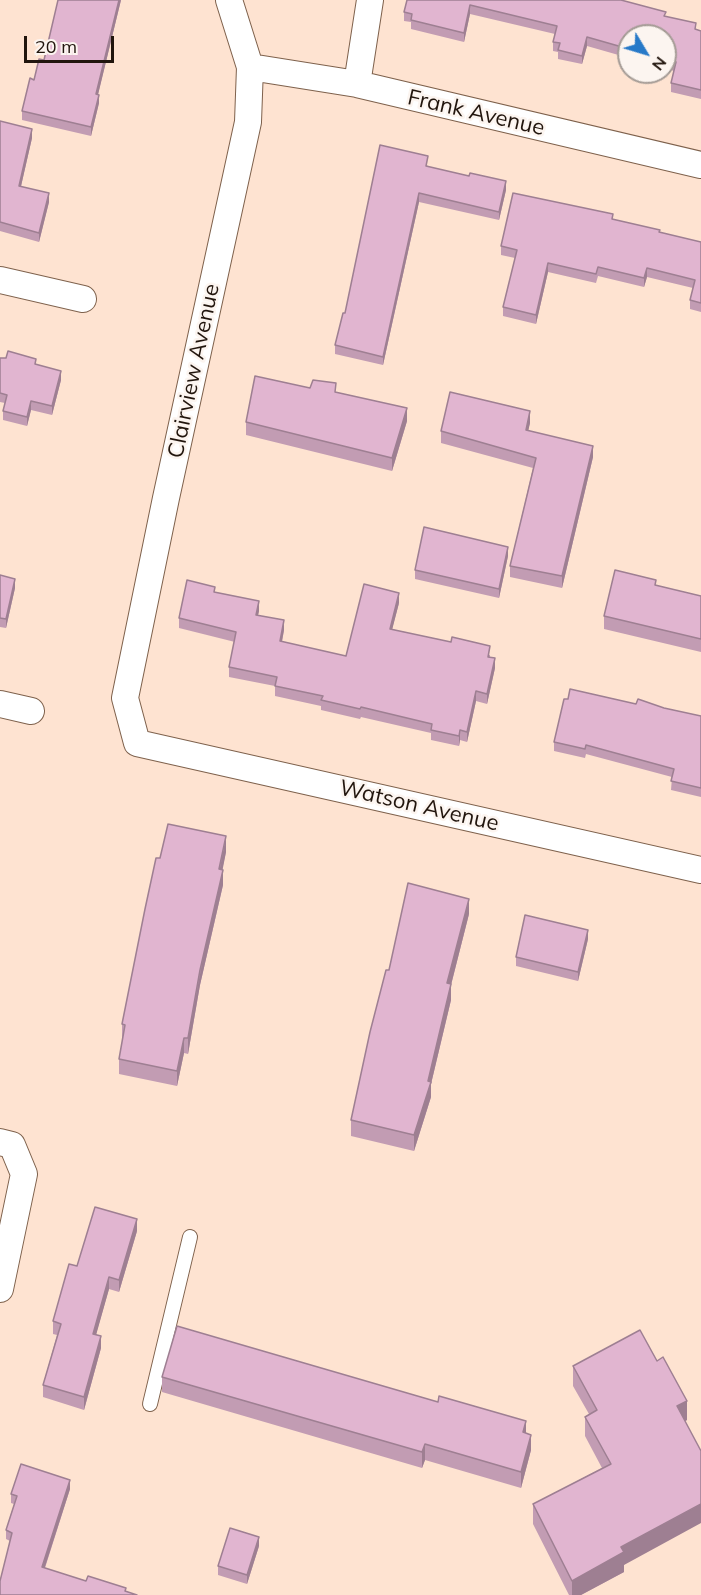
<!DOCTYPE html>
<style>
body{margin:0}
#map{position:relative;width:701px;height:1595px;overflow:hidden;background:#fee3d1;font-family:Mulish,sans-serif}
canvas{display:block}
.north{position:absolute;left:617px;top:24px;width:60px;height:60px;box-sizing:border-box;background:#fcf5f0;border:2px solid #a49b95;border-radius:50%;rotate:128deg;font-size:16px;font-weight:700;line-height:24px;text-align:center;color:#21150d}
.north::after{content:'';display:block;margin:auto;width:21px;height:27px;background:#2779c8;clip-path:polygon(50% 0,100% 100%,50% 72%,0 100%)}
.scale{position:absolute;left:24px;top:36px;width:90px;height:27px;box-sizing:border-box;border:3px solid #21150d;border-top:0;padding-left:8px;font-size:18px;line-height:21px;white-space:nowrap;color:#21150d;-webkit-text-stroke:4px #fcf5f0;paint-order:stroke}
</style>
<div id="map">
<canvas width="701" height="1595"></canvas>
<div class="north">N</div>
<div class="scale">20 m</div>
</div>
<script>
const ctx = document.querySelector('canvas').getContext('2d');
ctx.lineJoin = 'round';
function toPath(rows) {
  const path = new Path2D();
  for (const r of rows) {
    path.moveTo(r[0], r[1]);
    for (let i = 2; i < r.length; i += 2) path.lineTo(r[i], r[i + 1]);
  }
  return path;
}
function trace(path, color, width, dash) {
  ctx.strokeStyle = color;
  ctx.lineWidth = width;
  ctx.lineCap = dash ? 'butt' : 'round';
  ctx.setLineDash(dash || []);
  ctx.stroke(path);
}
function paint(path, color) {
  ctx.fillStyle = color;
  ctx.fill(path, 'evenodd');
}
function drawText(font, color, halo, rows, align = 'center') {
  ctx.font = font + ' Mulish,sans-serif';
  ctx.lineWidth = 5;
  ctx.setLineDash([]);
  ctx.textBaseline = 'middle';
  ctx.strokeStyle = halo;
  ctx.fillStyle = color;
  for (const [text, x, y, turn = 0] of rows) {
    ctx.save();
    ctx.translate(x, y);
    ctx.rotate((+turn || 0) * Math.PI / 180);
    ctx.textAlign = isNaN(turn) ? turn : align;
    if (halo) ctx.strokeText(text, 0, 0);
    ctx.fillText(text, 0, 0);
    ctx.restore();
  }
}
const lane = toPath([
 [150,1404,190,1237]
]);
const street = toPath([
 [229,0,250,67,248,122,166,498,125,698,137,743,701,870],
 [250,67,357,84,701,165],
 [357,84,370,0],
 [0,280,83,299],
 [0,704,31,711],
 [0,1142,12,1145,24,1174,0,1289]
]);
trace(lane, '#7e614c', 16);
trace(street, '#7e614c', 28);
trace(lane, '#fff', 14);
trace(street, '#fff', 26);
paint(toPath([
 [121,0,98,94,99,103,91,136,22,120,22,111,34,80,44,60],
 [407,0,666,17,701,31,701,99,671,92,671,83,674,71,665,68,665,36,629,36,629,58,587,46,582,64,558,59,558,52,553,51,553,42,555,34,470,14,464,42,411,29,411,22,404,21,404,12],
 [0,121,32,138,21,186,49,202,39,242,0,231],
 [428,165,428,167,506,190,499,220,419,202,383,365,335,354,335,345,345,313],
 [613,219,660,233,701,242,701,312,690,309,690,300,693,288,647,277,644,287,598,276,596,283,548,272,536,324,503,316,503,307,515,258,501,255,501,246],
 [0,358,36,365,61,380,52,415,31,410,27,426,3,420,3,411,5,403,0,402],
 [310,388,336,392,407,421,392,471,246,435,246,422],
 [530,423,528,430,593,457,562,588,510,577,510,566,533,468,441,443,441,431],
 [508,556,499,598,415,579,415,570],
 [0,575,15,588,6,628,0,627],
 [656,586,701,596,701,652,604,629,604,616],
 [215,592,259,611,258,615,284,630,282,642,346,656,399,603,392,629,490,655,490,657,495,668,487,704,476,701,467,742,460,740,459,746,431,740,431,733,361,717,360,719,321,710,321,706,275,696,275,686,229,677,229,667,235,642,179,628,179,618],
 [568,699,664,708,701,716,701,797,671,790,672,777,586,754,585,758,554,751,554,742],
 [226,852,222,870,223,885,200,985,188,1054,184,1053,177,1086,119,1074,119,1059,123,1040,122,1040,122,1024,160,858],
 [469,914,451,985,451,1000,431,1084,431,1097,414,1151,351,1136,351,1120,389,970],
 [588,939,578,981,516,966,516,957],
 [137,1231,119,1292,109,1289,96,1334,101,1348,84,1410,43,1397,43,1385,57,1335,53,1334,53,1321,77,1266],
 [573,1366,687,1420,685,1421,624,1565,624,1572,581,1595,569,1595,533,1524,533,1504,602,1468,585,1436,585,1417,589,1414,573,1386],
 [162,1377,526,1433,531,1450,521,1488,425,1460,422,1468,162,1392],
 [70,1489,45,1568,86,1581,126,1588,0,1595,10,1541,6,1539,6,1530,14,1504,11,1503,11,1494],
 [259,1546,247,1584,218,1575,218,1566]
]), '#c29cb3');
paint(toPath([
 [119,0,121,0,96,103,96,94],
 [470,5,470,14,464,42,464,33],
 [587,37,587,46,582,64,582,56],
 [99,95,99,103,91,136,91,127],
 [32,129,32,138,19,195,19,186],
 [506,181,506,190,499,220,499,212],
 [49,193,49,202,39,242,39,233],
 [419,193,419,202,383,365,383,357],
 [548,263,548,272,536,324,536,315],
 [647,268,647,277,644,287,644,278],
 [61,371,61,380,52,415,52,406],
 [31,401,31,410,27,426,27,417],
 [407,408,407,421,392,471,392,458],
 [530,411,530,423,526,441,526,430],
 [593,446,593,457,562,588,562,576],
 [508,547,508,556,499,598,499,589],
 [15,579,15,588,6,628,6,619],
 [399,593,399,603,390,638,390,629],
 [259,601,259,611,256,624,256,615],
 [284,620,284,630,280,651,280,641],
 [495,658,495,668,487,704,487,694],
 [476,691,476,701,467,742,467,732],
 [460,730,460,740,459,746,459,736],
 [226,836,226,852,220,883,223,870,223,885,200,985,188,1054,188,1038],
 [469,899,469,914,451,985,451,1000,431,1084,431,1097,414,1151,414,1135,428,1081,447,983],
 [588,930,588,939,578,981,578,972],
 [184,1038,184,1053,177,1086,177,1071],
 [137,1219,137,1231,119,1292,119,1280],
 [109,1277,109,1289,93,1346,93,1334],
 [101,1336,101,1348,84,1410,84,1397],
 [687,1401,687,1420,677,1426,677,1406],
 [526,1421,526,1437,523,1432],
 [531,1435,531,1450,521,1488,521,1472],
 [425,1444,425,1460,422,1468,422,1452],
 [70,1480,70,1489,42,1576,42,1567],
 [701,1504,701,1523,624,1565,624,1572,581,1595,572,1595,572,1581,621,1547],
 [259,1537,259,1546,247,1584,247,1575]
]), '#9e7f92');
const building = toPath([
 [58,0,119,0,96,94,99,95,91,127,22,111,30,78,34,80,39,59,44,60,58,0],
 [407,0,621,0,666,12,664,16,696,23,695,29,701,31,701,90,671,83,676,62,665,59,665,36,629,36,629,49,587,37,582,56,558,50,560,43,553,42,557,26,470,5,464,33,411,20,412,14,404,12,407,0],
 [0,121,32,129,19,186,49,193,39,233,0,222,0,121],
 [380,145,428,156,426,166,469,176,470,173,506,181,499,212,419,193,383,357,335,345,343,313,345,313,380,145],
 [513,193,613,214,612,219,660,230,659,232,701,242,701,303,690,300,695,280,647,268,644,278,598,267,596,274,548,263,536,315,503,307,517,250,501,246,513,193],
 [8,351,36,359,35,364,61,371,52,406,31,401,27,417,3,411,7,395,0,393,0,358,6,358,8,351],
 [255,376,310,388,313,380,336,383,335,392,407,408,392,458,246,422,255,376],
 [450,392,530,411,526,430,593,446,562,576,510,566,536,458,441,431,450,392],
 [424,527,508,547,499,589,415,570,424,527],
 [615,570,656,580,655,585,701,596,701,639,604,616,615,570],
 [0,575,15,579,6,619,0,618,0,575],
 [187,580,215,587,214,592,259,601,256,615,284,620,280,641,346,656,364,584,399,593,390,629,451,642,452,637,490,646,488,657,495,658,487,694,476,691,467,732,460,730,459,736,431,730,432,724,361,707,360,709,321,700,323,696,275,686,277,677,229,667,236,632,179,618,187,580],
 [570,689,636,704,638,699,664,708,701,716,701,788,671,781,674,769,586,745,585,749,554,742,564,699,568,699,570,689],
 [168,824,226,836,219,869,223,870,200,970,188,1038,184,1038,177,1071,119,1059,125,1025,122,1024,145,909,156,858,160,858,168,824],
 [408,883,469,899,447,983,451,984,428,1081,431,1082,414,1135,351,1120,370,1032,386,970,389,970,408,883],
 [525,915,588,930,578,972,516,957,525,915],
 [95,1207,137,1219,119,1280,109,1277,93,1334,101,1336,84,1397,43,1385,61,1324,53,1321,69,1264,77,1266,95,1207],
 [177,1326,438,1402,439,1396,526,1421,523,1432,531,1435,521,1472,425,1444,422,1452,162,1377,177,1326],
 [640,1330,657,1361,663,1357,687,1401,677,1406,701,1451,701,1504,621,1547,624,1552,572,1581,533,1504,611,1464,585,1417,597,1410,573,1366,640,1330],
 [21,1464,70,1480,42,1567,86,1581,88,1576,126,1588,125,1591,137,1595,0,1595,0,1581,12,1533,6,1530,17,1496,11,1494,21,1464],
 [230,1528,259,1537,247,1575,218,1566,230,1528]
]);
paint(building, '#e1b5d0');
trace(building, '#9e7f92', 1.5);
drawText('22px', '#21150d', '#fcf5f0', [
 ["Frank Avenue",476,113,13],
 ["Clairview Avenue",194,371,-78],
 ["Watson Avenue",419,806,13]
]);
</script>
